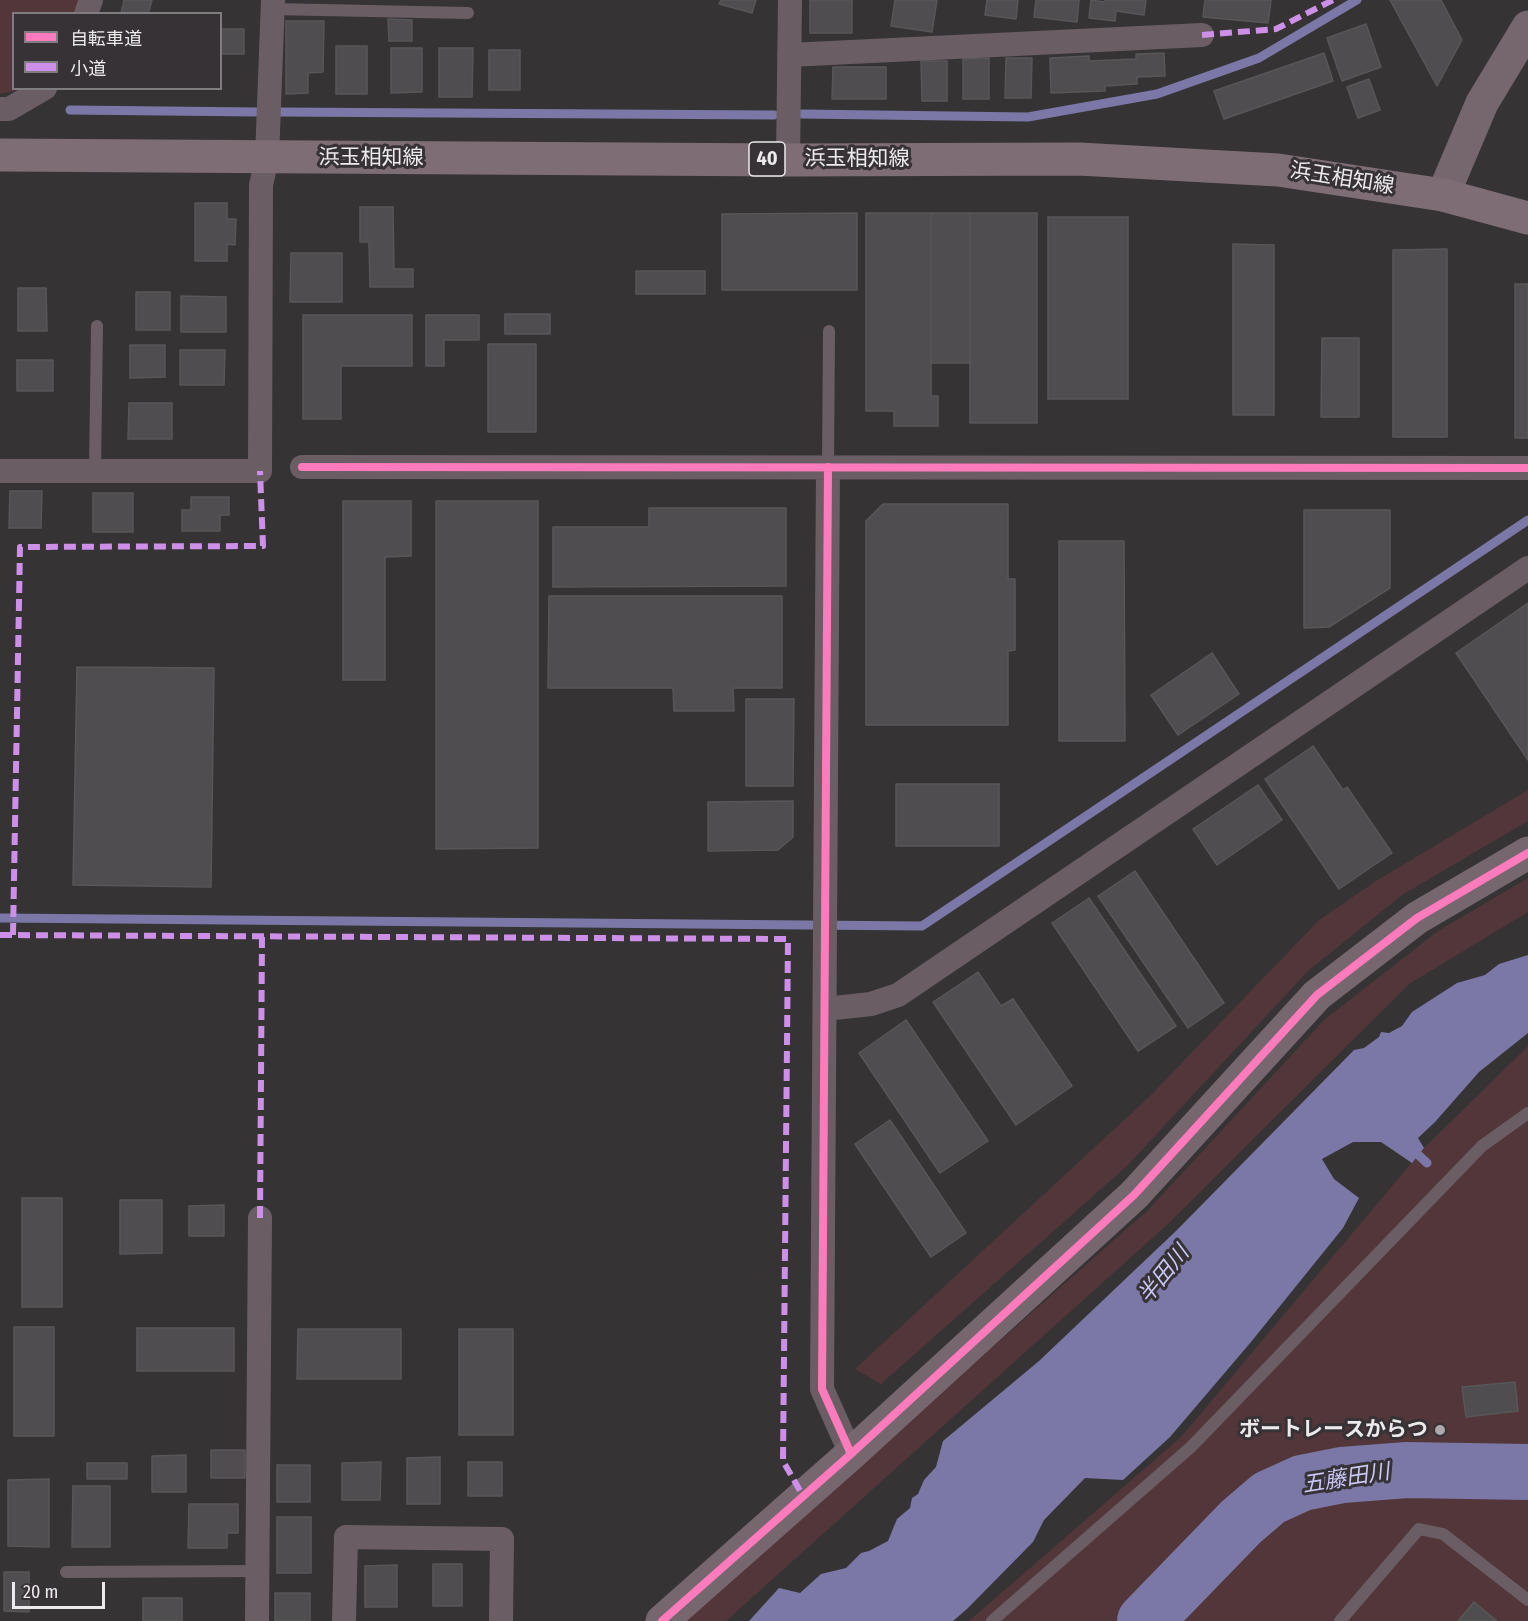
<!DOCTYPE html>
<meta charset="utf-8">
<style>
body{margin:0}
#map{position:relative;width:1528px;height:1621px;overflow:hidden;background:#363335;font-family:"Fira Sans Condensed","Noto Sans JP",sans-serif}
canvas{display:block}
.legend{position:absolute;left:12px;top:12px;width:210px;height:78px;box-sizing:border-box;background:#373236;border:2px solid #807c7f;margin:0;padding:8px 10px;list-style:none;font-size:18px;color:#edeaec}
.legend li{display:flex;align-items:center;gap:12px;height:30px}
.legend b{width:30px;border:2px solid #807c7f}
.scale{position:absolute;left:12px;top:1582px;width:93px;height:27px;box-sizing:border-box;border:3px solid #edeaec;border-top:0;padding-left:8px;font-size:18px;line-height:21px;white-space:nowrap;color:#edeaec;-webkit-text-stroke:4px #373236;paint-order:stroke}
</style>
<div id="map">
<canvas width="1528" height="1621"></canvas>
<ul class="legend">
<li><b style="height:8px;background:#fd7abc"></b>自転車道</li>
<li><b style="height:8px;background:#ce8fe9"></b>小道</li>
</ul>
<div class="scale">20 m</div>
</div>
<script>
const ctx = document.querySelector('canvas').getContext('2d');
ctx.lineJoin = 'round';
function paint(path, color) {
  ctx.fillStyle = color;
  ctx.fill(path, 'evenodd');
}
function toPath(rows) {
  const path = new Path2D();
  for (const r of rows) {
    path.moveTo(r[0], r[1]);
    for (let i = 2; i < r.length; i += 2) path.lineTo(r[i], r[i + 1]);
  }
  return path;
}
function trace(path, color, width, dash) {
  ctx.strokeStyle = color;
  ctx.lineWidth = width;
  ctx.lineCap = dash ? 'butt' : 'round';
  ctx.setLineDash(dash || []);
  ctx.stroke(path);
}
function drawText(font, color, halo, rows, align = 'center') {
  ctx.font = font + ' "Fira Sans Condensed","Noto Sans JP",sans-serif';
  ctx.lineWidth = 6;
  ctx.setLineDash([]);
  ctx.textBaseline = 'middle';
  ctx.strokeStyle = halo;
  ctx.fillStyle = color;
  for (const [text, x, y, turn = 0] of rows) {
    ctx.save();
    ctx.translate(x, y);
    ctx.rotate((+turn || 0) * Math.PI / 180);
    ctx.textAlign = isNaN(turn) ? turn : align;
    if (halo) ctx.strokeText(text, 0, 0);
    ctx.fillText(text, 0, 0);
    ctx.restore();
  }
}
paint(toPath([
 [0,0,81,0,76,13,14,14,14,88,22,89,0,94],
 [1528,790,1528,821,1402,895,1308,971,1127,1166,881,1384,855,1369,1149,1097,1319,920,1376,881],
 [1528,878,1528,912,1409,984,1169,1223,726,1621,682,1621,1147,1211,1324,1020,1438,931],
 [1528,1046,1528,1621,969,1621,1181,1437,1424,1148]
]), '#523639');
paint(toPath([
 [1528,955,1528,1033,1479,1072,1435,1122,1418,1138,1424,1148,1412,1163,1381,1142,1353,1142,1322,1159,1334,1179,1359,1198,1343,1228,1251,1342,1170,1437,1123,1480,1085,1478,1044,1520,1033,1542,967,1609,953,1621,749,1621,779,1588,800,1593,821,1574,846,1568,861,1553,869,1551,888,1541,897,1519,910,1508,912,1498,918,1494,924,1480,936,1467,943,1441,1039,1361,1177,1230,1354,1050,1364,1048,1379,1037,1381,1032,1389,1033,1402,1026,1412,1012,1457,983,1485,975,1499,964]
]), '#7b78a7');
trace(toPath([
 [70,110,257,112],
 [280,112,774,115],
 [802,114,1028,117,1157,94,1259,58,1357,0],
 [0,918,922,926,1528,520],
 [1411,1148,1427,1163]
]), '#7b78a7', 9);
trace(toPath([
 [1145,1621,1241,1522,1269,1498,1302,1483,1342,1475,1407,1470,1528,1472]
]), '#7b78a7', 56);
const building = toPath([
 [124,0,152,0,148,14,121,14,124,0],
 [721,0,756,0,752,13,719,4,721,0],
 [810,0,852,0,852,33,810,33,810,0],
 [895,0,937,0,932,32,891,26,895,0],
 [987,0,1018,0,1016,19,985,15,987,0],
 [1036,0,1079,0,1077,22,1034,17,1036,0],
 [1091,0,1104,2,1105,0,1146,0,1144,15,1116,11,1115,21,1089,18,1091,0],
 [1205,0,1271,0,1268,23,1203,17,1205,0],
 [1390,0,1441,0,1462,40,1437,86,1390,0],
 [388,19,412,20,412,41,389,41,388,19],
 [286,21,324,21,323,72,308,73,308,93,286,94,286,21],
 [1366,24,1381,67,1342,81,1327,38,1366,24],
 [220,29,244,29,244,54,220,54,220,29],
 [336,46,367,46,367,94,336,94,336,46],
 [391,48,422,48,422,92,391,93,391,48],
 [439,48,473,48,472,97,439,97,439,48],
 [489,50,520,50,520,90,489,90,489,50],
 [1164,53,1165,76,1137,77,1137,84,1105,86,1105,91,1051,93,1050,58,1089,56,1089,61,1136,59,1136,54,1164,53],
 [1324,53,1333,81,1224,119,1214,91,1324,53],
 [989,58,989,99,963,99,963,59,989,58],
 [1006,58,1032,58,1031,98,1005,98,1006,58],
 [921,61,947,61,947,101,922,101,921,61],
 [833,67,886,67,886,99,832,99,833,67],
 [1369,79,1380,110,1358,118,1347,87,1369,79],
 [195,203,227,203,227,219,236,219,235,245,227,244,227,261,195,261,195,203],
 [360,207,393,207,394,269,413,269,413,287,370,287,369,242,360,242,360,207],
 [857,213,857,290,722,290,722,214,857,213],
 [866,213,931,213,931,396,938,396,938,426,894,426,894,411,866,411,866,213],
 [931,213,970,213,970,363,931,363,931,213],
 [970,213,1037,213,1037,423,970,423,970,213],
 [1048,217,1128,217,1128,399,1048,399,1048,217],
 [1233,244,1274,245,1274,415,1233,415,1233,244],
 [1447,249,1447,437,1393,437,1393,250,1447,249],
 [291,253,342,253,342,302,290,302,291,253],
 [636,271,705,271,705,294,636,294,636,271],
 [1515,284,1528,284,1528,438,1515,438,1515,284],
 [18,288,46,288,47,331,18,331,18,288],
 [136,292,170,292,170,330,136,330,136,292],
 [181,296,226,297,226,332,181,332,181,296],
 [505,314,550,314,550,334,505,334,505,314],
 [303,315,412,315,412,366,341,366,341,419,303,419,303,315],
 [426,315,479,315,479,340,444,340,444,366,426,366,426,315],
 [1322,338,1359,338,1359,417,1321,417,1322,338],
 [488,344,536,344,536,432,488,432,488,344],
 [130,345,165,345,165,377,130,378,130,345],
 [180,350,225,350,224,385,180,385,180,350],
 [17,360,53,360,53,391,17,391,17,360],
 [129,403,172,403,172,439,128,439,129,403],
 [10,491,42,491,41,528,9,528,10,491],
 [93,493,133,493,133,532,93,532,93,493],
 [191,497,229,497,229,515,220,515,220,531,182,531,182,510,191,510,191,497],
 [343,501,411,501,411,556,385,557,385,680,343,680,343,501],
 [436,501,538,501,538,848,436,849,436,501],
 [883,504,1008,504,1008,579,1015,579,1015,650,1008,651,1008,725,866,725,866,521,883,504],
 [649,508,786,508,786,586,553,587,553,527,649,527,649,508],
 [1304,510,1390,510,1390,588,1329,627,1304,628,1304,510],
 [1059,541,1124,541,1125,741,1059,741,1059,541],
 [549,596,782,596,782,688,733,688,734,711,674,711,673,688,548,688,549,596],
 [1528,603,1528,760,1456,653,1528,603],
 [1212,653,1239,694,1178,735,1151,695,1212,653],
 [77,667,214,668,211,887,73,885,77,667],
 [746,699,794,699,793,786,746,786,746,699],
 [1313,746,1343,790,1347,787,1392,853,1339,889,1265,779,1313,746],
 [896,784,999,784,999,846,896,846,896,784],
 [1258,785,1282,820,1217,865,1193,829,1258,785],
 [793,801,793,837,778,850,708,851,708,802,793,801],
 [1135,871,1224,1003,1188,1028,1098,896,1135,871],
 [1089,898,1176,1026,1138,1051,1052,923,1089,898],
 [978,972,1001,1006,1013,999,1072,1086,1016,1125,933,1002,978,972],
 [906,1020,988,1141,940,1173,859,1053,906,1020],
 [890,1120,966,1233,931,1257,855,1144,890,1120],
 [22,1198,62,1198,62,1307,22,1307,22,1198],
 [120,1200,162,1200,162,1253,120,1254,120,1200],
 [224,1205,224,1236,189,1236,189,1206,224,1205],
 [14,1327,54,1327,54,1436,14,1436,14,1327],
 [137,1328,234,1328,234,1371,137,1371,137,1328],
 [298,1329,401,1329,401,1379,297,1379,298,1329],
 [459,1329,513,1329,513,1435,459,1435,459,1329],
 [1515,1382,1518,1411,1466,1417,1462,1387,1515,1382],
 [211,1450,245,1450,245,1478,211,1478,211,1450],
 [186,1455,186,1492,152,1492,152,1456,186,1455],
 [440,1457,440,1504,407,1504,407,1458,440,1457],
 [381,1462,380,1500,342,1500,342,1463,381,1462],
 [468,1462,502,1462,502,1496,468,1496,468,1462],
 [87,1463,127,1463,127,1479,87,1479,87,1463],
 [277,1465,310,1465,310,1502,277,1502,277,1465],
 [49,1479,49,1547,8,1546,8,1480,49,1479],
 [73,1486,110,1486,110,1547,72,1547,73,1486],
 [189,1504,238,1504,238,1533,227,1533,227,1548,188,1548,189,1504],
 [277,1517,311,1517,311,1573,277,1573,277,1517],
 [433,1564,462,1564,462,1606,433,1606,433,1564],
 [397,1565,397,1607,365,1607,365,1566,397,1565],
 [4,1572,29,1572,29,1612,4,1611,4,1572],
 [275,1593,310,1593,310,1621,275,1621,275,1593],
 [143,1598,182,1598,182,1621,143,1621,143,1598],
 [1474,1602,1497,1621,1458,1621,1474,1602]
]);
paint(building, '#4f4d4f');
trace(building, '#585758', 1.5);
trace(toPath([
 [272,9,468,13],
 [828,467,829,331],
 [95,471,97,326],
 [66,1572,258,1571],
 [992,1621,1191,1447,1482,1146,1528,1113],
 [1340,1621,1419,1529,1443,1534,1528,1600]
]), '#6a5e64', 12);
trace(toPath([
 [86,14,91,0],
 [789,55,1202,35],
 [0,109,9,109,45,88],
 [788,160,790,0],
 [302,467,1528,468],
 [828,467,822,1389,851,1454],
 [0,471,260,471,261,185,267,158,273,0],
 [825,1009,871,1004,898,995,1528,568],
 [257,1621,260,1218],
 [344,1621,346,1537,502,1539,501,1621]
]), '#6a5e64', 24);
trace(toPath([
 [1443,195,1482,103,1528,27],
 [662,1621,851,1454,1134,1195,1317,995,1417,918,1528,853]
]), '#76666e', 33);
trace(toPath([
 [0,155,788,160,1079,159,1278,170,1443,195,1528,218]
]), '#7f6d76', 33);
trace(toPath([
 [1202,35,1276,29,1333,0],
 [0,935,788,939,783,1461,803,1496],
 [13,935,20,547,263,546,260,471],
 [260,1218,262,937]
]), '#ce8fe9', 6, [12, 6]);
trace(toPath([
 [302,467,1528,468],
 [828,467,822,1389,851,1454],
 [662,1621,851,1454,1134,1195,1317,995,1417,918,1528,853]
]), '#fd7abc', 8);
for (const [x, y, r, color] of [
 [1440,1430,6,"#adaaac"]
]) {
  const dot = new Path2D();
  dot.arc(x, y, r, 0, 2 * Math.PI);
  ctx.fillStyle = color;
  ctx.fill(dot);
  trace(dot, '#373236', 2);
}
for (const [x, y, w] of [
 [767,159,36]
]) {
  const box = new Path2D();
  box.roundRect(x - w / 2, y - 17, w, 34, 4.5);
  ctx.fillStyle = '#373236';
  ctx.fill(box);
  trace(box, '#edeaec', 1.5);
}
drawText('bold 20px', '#edeaec', null, [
 ["40",767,159]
]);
drawText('21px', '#edeaec', '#373236', [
 ["浜玉相知線",371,158],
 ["浜玉相知線",857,159],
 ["浜玉相知線",1342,179,9]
]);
drawText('bold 21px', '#edeaec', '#373236', [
 ["ボートレースからつ",1428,1430]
], 'right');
drawText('italic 22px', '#c9c7f5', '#373236', [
 ["半田川",1164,1275,-51],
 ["五藤田川",1346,1479,-9]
]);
</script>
